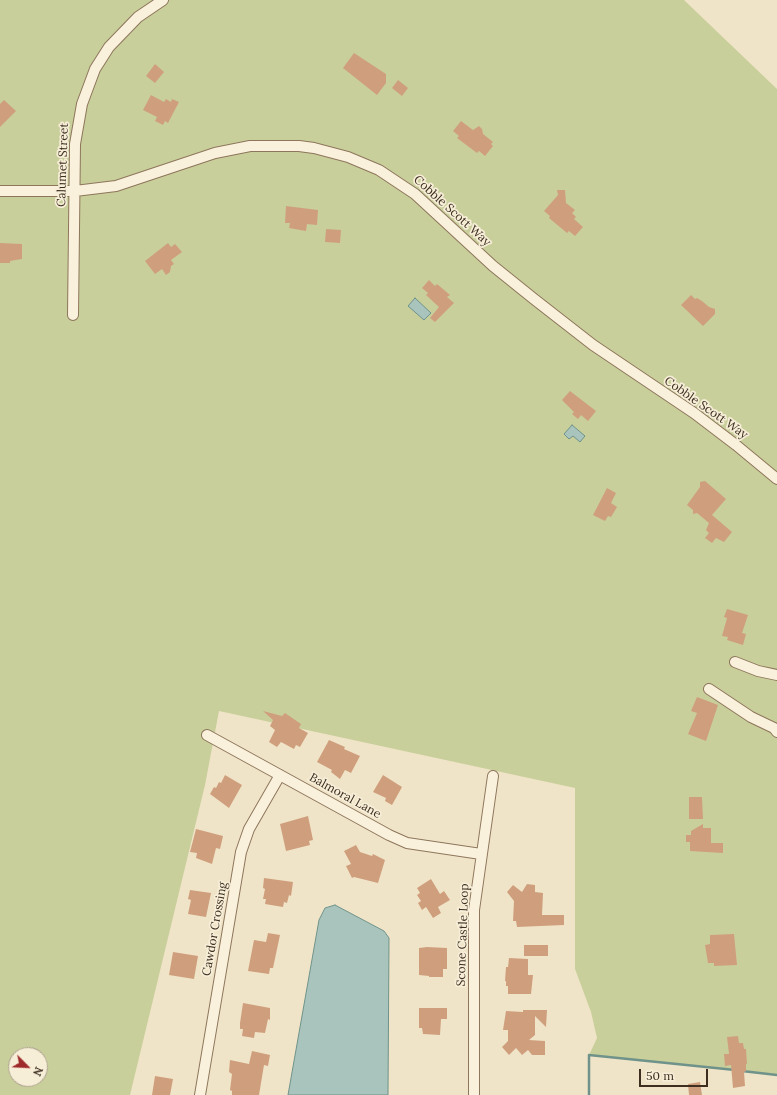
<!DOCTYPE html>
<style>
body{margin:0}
#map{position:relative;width:777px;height:1095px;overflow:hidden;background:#f0e4c8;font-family:Lora,serif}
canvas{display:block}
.north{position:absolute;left:8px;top:1047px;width:40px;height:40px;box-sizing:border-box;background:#f7eed8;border:1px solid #ada18e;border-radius:50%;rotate:114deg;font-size:11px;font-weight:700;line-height:16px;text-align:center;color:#3d2e20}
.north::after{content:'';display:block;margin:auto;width:14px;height:18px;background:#9e2a2b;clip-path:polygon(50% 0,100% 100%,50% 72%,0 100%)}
.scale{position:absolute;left:639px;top:1069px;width:69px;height:18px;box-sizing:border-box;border:2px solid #3d2e20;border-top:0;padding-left:5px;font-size:12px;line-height:14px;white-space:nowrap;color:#3d2e20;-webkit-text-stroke:3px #f7eed8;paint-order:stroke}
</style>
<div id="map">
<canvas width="777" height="1095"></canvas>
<div class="north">N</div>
<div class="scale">50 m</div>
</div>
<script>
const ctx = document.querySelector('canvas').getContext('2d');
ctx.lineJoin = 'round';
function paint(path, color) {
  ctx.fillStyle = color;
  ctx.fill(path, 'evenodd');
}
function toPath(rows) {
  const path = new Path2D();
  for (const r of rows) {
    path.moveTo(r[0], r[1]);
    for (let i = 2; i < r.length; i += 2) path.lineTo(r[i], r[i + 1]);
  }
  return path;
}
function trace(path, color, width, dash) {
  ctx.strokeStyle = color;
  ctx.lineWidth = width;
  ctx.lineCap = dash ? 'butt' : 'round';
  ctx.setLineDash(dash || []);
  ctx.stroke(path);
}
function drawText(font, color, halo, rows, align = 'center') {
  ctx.font = font + ' Lora,serif';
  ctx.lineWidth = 3.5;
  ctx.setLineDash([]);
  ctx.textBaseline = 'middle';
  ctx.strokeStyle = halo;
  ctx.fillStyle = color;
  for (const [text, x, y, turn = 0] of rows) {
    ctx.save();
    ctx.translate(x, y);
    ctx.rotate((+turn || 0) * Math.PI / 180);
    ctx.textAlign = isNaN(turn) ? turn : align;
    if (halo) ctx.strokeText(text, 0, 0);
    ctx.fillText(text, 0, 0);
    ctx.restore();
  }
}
paint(toPath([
 [0,0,684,0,777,89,777,1075,589,1055,597,1038,591,1012,575,969,575,788,219,711,205,785,130,1095,0,1095],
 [16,1055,40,1055,40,1079,16,1079]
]), '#c9cf9b');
const water = toPath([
 [415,298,431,313,424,320,408,306,415,298],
 [572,425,585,436,580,442,573,436,569,439,564,434,572,425],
 [335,905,384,931,389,938,388,1095,288,1095,319,920,325,908,335,905]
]);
paint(water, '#a9c4bc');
trace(water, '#6f938a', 1);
trace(toPath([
 [742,1071,777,1075],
 [589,1095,589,1055,735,1070]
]), '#6f938a', 2.5);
paint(toPath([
 [354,53,386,74,386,83,377,95,343,68],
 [155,64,164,72,155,83,146,76],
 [398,80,408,88,402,96,392,88],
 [151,95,164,102,166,99,171,102,172,99,179,102,168,123,165,121,163,125,155,121,157,117,143,110],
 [4,100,16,111,0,127,0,104],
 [461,121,473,130,479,126,482,129,483,134,493,142,491,144,493,146,485,156,479,151,477,153,457,138,459,136,453,131],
 [557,190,565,190,566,203,575,210,572,213,576,217,574,219,583,227,575,236,569,231,567,233,549,218,550,216,544,211,558,195],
 [286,206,318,210,317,225,307,224,306,231,289,228,290,223,285,223],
 [326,229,341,230,340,243,325,242],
 [0,243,22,244,22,259,10,261,10,263,0,263],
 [168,243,171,247,175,244,182,252,171,260,174,264,171,266,170,272,166,275,162,269,155,274,145,261],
 [429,280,435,286,437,284,450,295,447,297,454,303,435,322,430,318,439,307,426,295,428,293,422,288],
 [691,295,695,299,697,298,702,301,709,307,715,309,715,314,703,326,681,305],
 [570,391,596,411,588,421,581,415,578,419,572,414,574,412,562,400],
 [705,481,726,499,712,515,732,532,724,542,716,538,712,543,705,538,709,533,706,530,709,523,697,513,693,514,693,510,687,505,700,487,700,482],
 [607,488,616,493,611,503,617,507,611,517,608,516,605,521,593,515],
 [727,609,748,615,742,633,746,634,743,645,727,640,728,637,722,636,727,618,724,617],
 [697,697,718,705,706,741,688,734,697,713,691,711],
 [263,711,282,716,285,713,301,724,299,728,308,733,300,747,296,745,294,749,281,742,277,747,269,742,275,730,270,726,273,720],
 [329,740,345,747,344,749,360,756,351,773,345,770,340,779,331,772,332,770,317,762],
 [225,775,242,785,229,808,210,794,214,787,216,788,219,782,221,783],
 [383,775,402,787,392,805,385,801,386,798,373,792],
 [689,797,702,797,703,819,689,819],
 [308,816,313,840,309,841,310,845,286,851,280,824],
 [703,824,703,828,711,828,711,843,723,843,723,853,690,851,690,842,686,842,686,835,691,835,691,831],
 [196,829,223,836,220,849,216,848,212,864,196,858,197,853,190,852],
 [356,845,360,852,372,856,373,854,385,860,378,883,354,877,352,878,346,866,351,864,344,851],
 [264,878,293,882,291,896,289,895,287,903,284,902,283,907,265,904,266,899,263,899,265,889,263,888],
 [431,879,440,894,444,891,450,900,438,907,441,913,433,918,426,907,422,910,418,903,421,901,417,895,420,893,417,888],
 [527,884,535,885,535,892,543,893,542,915,564,915,564,925,517,927,516,921,513,921,514,901,507,892,513,885,522,892],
 [190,890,211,893,206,917,188,914,191,900,188,899],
 [268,933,280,935,273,968,270,968,269,974,248,971,254,940,266,942],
 [734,934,737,965,714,966,714,963,708,963,705,945,710,944,710,935],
 [524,945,548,945,548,956,524,956],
 [427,947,447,948,447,969,443,969,443,977,429,977,429,976,419,975,419,948],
 [173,952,198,956,194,979,169,975],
 [509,958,528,959,528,975,533,975,531,994,508,994,508,986,506,986,506,981,505,981,506,967,508,967],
 [243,1003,270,1008,270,1020,268,1019,265,1033,255,1032,254,1038,242,1036,243,1029,240,1029,240,1023],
 [419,1008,447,1008,447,1019,441,1019,440,1035,423,1034,422,1028,419,1028],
 [523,1010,547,1010,546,1027,535,1016,535,1035,529,1040,545,1041,545,1055,532,1055,528,1050,522,1055,516,1048,509,1055,502,1047,508,1041,508,1030,503,1030,506,1011,523,1012],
 [738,1036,739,1043,743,1043,744,1049,746,1049,747,1064,746,1064,746,1071,744,1072,745,1086,733,1088,731,1065,725,1066,724,1054,729,1054,727,1037],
 [252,1051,270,1055,268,1066,264,1065,259,1095,232,1095,232,1091,230,1090,232,1074,229,1072,230,1060,249,1064],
 [155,1076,173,1079,170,1095,152,1095],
 [700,1082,702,1095,689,1095,688,1084]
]), '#cf9f7d');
const minor = toPath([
 [0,191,75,191,116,186,215,153,250,146,299,146,314,148,348,157,379,170,415,194,493,266,534,299,593,345,694,413,736,445,777,479],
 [73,315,75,144,82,104,95,69,109,47,138,17,163,0],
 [735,662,758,671,777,675],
 [709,689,751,717,774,728,777,732],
 [207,735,389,835,407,843,481,854],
 [200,1095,241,852,249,829,280,775],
 [474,1095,474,910,493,776]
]);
trace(minor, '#8d765c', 12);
trace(minor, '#faf1dc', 10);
drawText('12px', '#3d2e20', '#f7eed8', [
 ["Calumet Street",63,165,-88],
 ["Cobble Scott Way",452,211,42],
 ["Cobble Scott Way",706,408,35],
 ["Balmoral Lane",345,796,29],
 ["Cawdor Crossing",215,929,-80],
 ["Scone Castle Loop",463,935,-88]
]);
</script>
